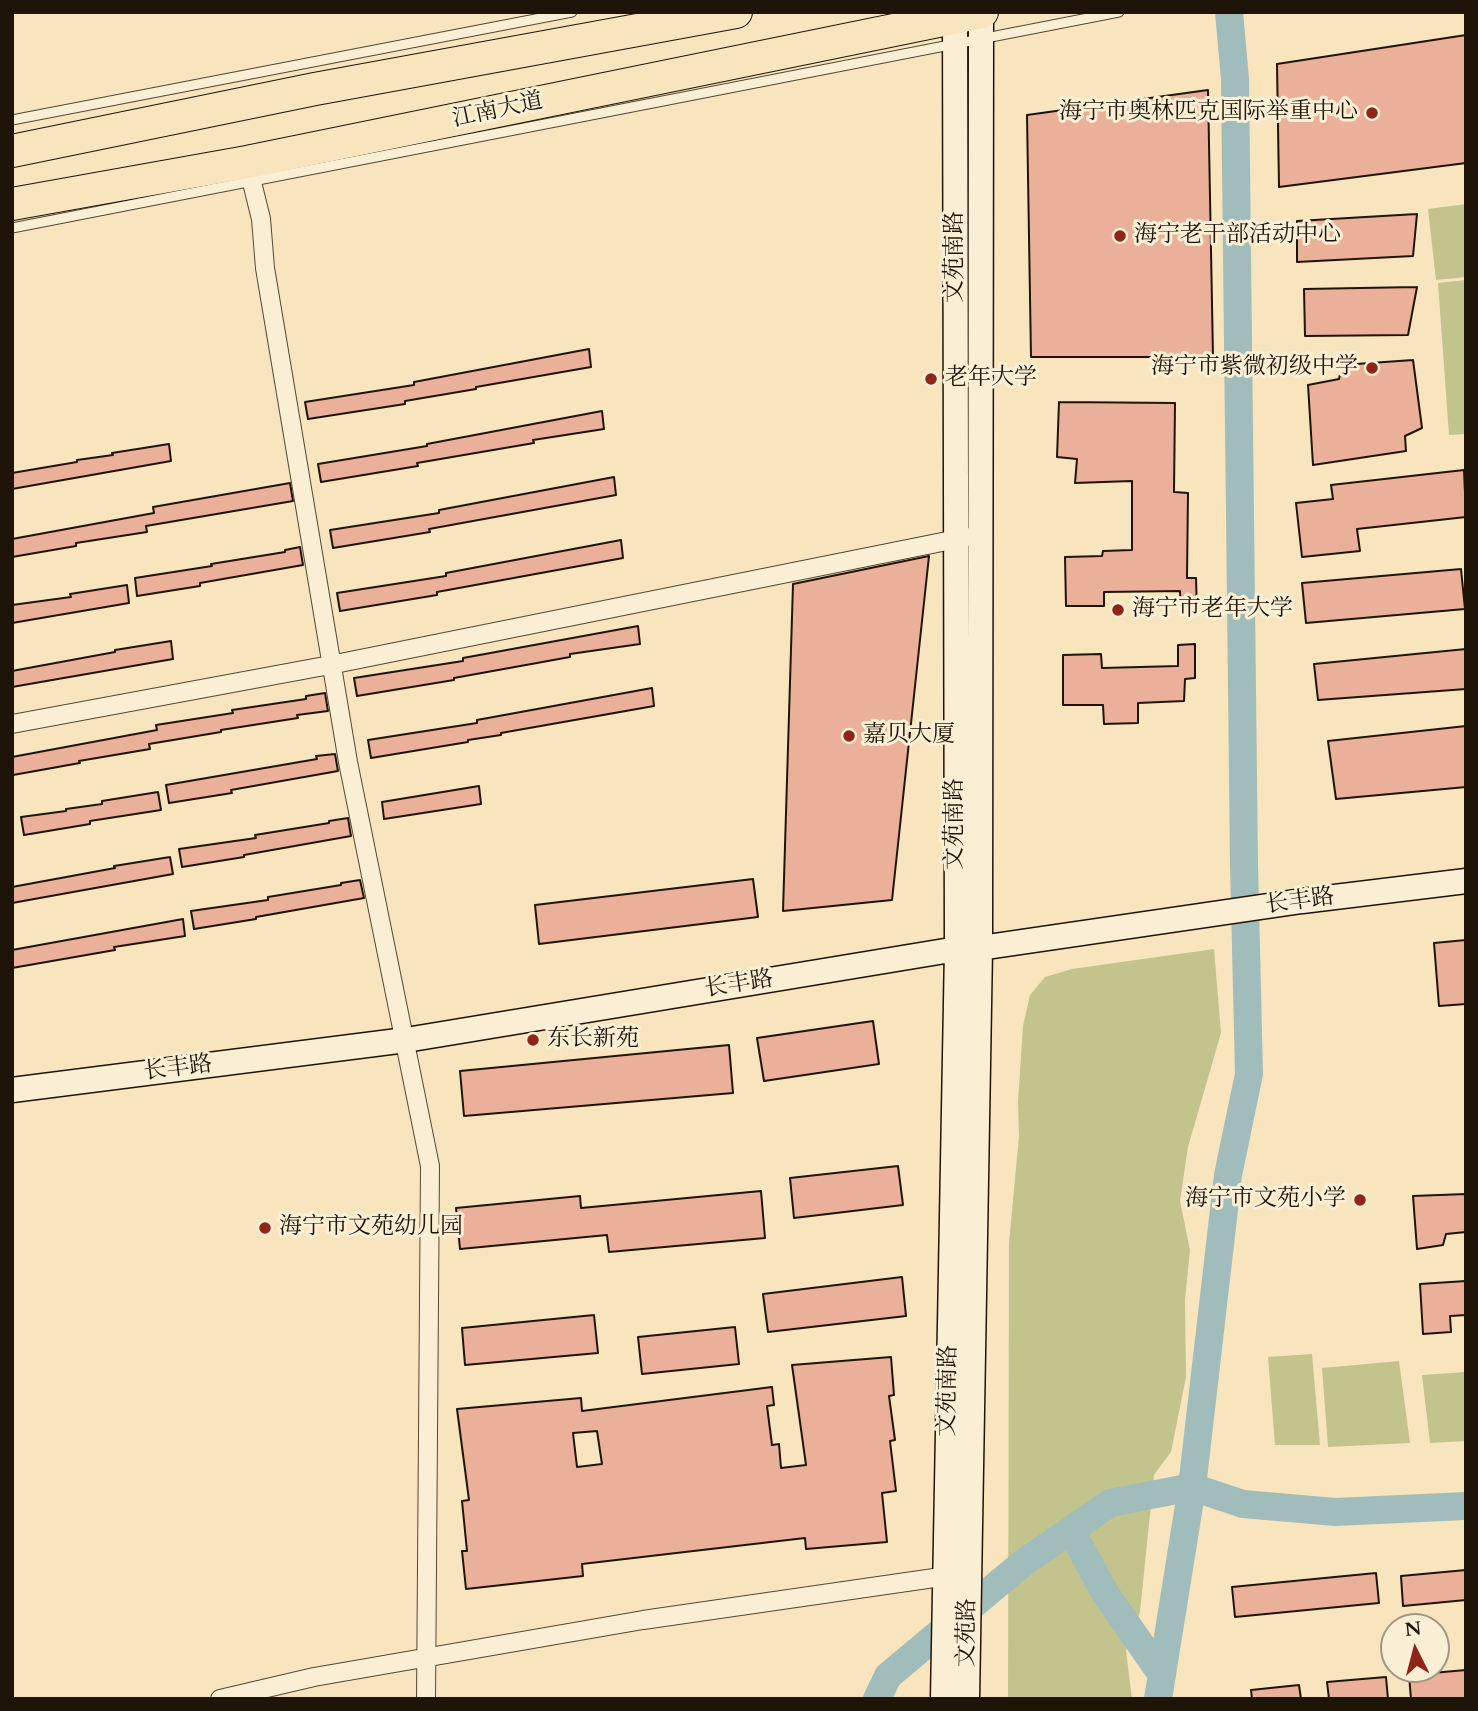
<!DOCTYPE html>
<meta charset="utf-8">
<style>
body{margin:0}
#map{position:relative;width:1478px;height:1711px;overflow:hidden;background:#f8e5be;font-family:Cardo,serif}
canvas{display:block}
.frame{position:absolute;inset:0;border:14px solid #1e1408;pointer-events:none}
.north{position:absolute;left:1380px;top:1613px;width:70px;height:70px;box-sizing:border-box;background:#faeed5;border:2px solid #a29783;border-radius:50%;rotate:354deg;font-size:19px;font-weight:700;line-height:28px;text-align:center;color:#1e1408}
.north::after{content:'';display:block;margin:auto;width:24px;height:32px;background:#8f2418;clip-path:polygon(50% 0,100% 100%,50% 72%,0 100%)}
</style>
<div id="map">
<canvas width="1478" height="1711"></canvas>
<div class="frame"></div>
<div class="north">N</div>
</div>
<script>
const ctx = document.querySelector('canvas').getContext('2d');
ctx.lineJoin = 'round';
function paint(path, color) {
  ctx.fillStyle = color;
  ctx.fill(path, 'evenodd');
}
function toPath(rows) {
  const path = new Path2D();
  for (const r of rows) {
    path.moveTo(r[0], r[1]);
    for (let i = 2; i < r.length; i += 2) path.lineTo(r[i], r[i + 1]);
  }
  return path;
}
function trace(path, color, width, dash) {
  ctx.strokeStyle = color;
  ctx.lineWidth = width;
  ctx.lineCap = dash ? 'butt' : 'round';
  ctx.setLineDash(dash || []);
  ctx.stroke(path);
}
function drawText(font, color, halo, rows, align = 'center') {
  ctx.font = font + ' Cardo,"Noto Serif SC",serif';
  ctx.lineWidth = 6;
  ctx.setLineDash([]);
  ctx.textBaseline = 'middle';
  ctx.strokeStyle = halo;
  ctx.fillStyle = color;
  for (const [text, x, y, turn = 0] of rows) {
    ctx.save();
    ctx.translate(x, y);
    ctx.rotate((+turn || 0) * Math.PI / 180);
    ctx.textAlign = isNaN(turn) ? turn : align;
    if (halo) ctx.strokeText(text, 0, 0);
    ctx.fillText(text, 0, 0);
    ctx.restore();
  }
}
paint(toPath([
 [1466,204,1466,277,1436,280,1428,209],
 [1466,280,1466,434,1449,435,1438,283],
 [1214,949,1221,1033,1188,1147,1180,1201,1190,1250,1185,1300,1186,1377,1171,1452,1154,1475,1140,1612,1126,1651,1132,1699,1008,1699,1009,1243,1019,1136,1018,1102,1023,1026,1030,995,1045,977,1072,969],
 [1312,1354,1320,1445,1275,1445,1268,1357],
 [1399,1361,1410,1443,1328,1447,1322,1368],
 [1466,1372,1466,1441,1430,1443,1422,1375]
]), '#c3c38e');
trace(toPath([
 [1071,1530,1105,1593,1162,1675],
 [877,1699,888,1676,1023,1563,1110,1503,1192,1487,1243,1504,1335,1512,1466,1506],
 [1158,1699,1192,1487,1228,1175,1249,1074,1244,864,1235,79,1229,12]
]), '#a1bdbb', 28);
const building = toPath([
 [1466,35,1466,163,1279,187,1277,64,1466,35],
 [1208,90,1213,357,1031,357,1027,115,1208,90],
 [1417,214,1413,256,1297,262,1297,221,1417,214],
 [1417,287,1408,335,1305,336,1304,289,1417,287],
 [589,349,591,367,476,387,476,389,405,401,405,404,308,419,305,402,414,385,414,382,589,349],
 [1413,360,1422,428,1405,436,1406,451,1313,465,1308,385,1339,379,1342,365,1413,360],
 [1059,402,1175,403,1174,492,1188,493,1187,578,1196,578,1197,612,1181,612,1180,591,1104,592,1104,606,1066,606,1065,557,1102,556,1103,551,1132,550,1132,481,1075,483,1077,459,1057,457,1059,402],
 [602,411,604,429,533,440,534,443,417,463,418,466,321,482,318,464,427,446,427,444,602,411],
 [169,444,171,461,12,489,12,473,77,462,77,460,113,455,112,453,169,444],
 [1464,470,1466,517,1357,529,1360,551,1302,557,1296,503,1333,499,1331,485,1464,470],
 [614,477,616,495,429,529,430,532,333,548,330,530,439,513,439,510,614,477],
 [290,483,293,501,146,526,147,532,76,543,76,546,12,557,12,539,154,513,153,507,290,483],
 [621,540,623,558,437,592,437,595,340,611,337,593,446,576,446,573,621,540],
 [300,547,303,565,200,583,200,586,137,596,135,578,212,566,211,564,285,552,285,550,300,547],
 [929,556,892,900,783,911,793,584,929,556],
 [1461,569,1465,609,1306,623,1302,583,1461,569],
 [127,585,129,603,12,623,12,605,71,597,70,594,127,585],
 [638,626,640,644,570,654,570,657,454,678,454,680,357,696,354,678,463,661,463,658,638,626],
 [171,641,173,659,12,687,12,671,115,652,115,650,171,641],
 [1195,644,1195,678,1185,679,1184,701,1138,703,1138,723,1104,724,1103,705,1063,705,1063,655,1101,654,1102,668,1178,666,1178,645,1195,644],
 [1466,649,1466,689,1318,700,1314,664,1466,649],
 [652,688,654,706,501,733,501,735,468,740,468,742,371,758,368,740,477,723,477,720,652,688],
 [325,693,328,711,297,715,298,718,221,730,221,732,149,744,150,749,79,761,80,763,13,775,12,757,157,730,156,725,233,713,232,710,306,699,306,696,325,693],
 [1466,726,1466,787,1336,799,1328,741,1466,726],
 [335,754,338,771,231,790,232,793,169,803,166,785,317,759,316,756,335,754],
 [479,786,481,804,384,819,382,802,479,786],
 [158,792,161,810,90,821,90,824,24,835,21,817,66,811,66,809,102,804,102,801,158,792],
 [348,818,351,836,244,855,244,857,182,867,179,849,256,838,255,835,329,823,329,821,348,818],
 [170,857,173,874,12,903,12,887,115,868,114,866,170,857],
 [753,879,758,917,539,944,535,905,753,879],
 [360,880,364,898,256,917,256,919,194,929,191,911,268,900,268,897,341,885,341,883,360,880],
 [183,919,185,936,114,947,115,950,12,968,12,950,183,919],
 [1466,940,1466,1004,1439,1006,1434,943,1466,940],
 [873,1021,879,1064,764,1081,757,1038,873,1021],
 [729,1045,733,1093,464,1116,460,1071,729,1045],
 [898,1166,903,1205,794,1218,790,1178,898,1166],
 [761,1191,765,1238,609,1252,607,1235,460,1249,456,1208,580,1196,581,1208,761,1191],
 [1466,1194,1466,1232,1446,1234,1443,1245,1417,1249,1413,1196,1466,1194],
 [902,1277,906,1316,768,1332,763,1294,902,1277],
 [1466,1281,1466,1315,1450,1316,1451,1332,1423,1334,1420,1284,1466,1281],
 [594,1315,598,1353,465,1365,462,1328,594,1315],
 [735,1327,739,1364,642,1374,638,1337,735,1327],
 [891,1357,894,1395,889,1396,895,1440,890,1441,896,1491,882,1493,887,1542,806,1549,805,1538,582,1564,583,1576,466,1589,462,1551,467,1551,462,1501,469,1500,457,1409,581,1398,582,1411,772,1387,774,1405,767,1406,772,1445,779,1444,781,1468,806,1465,792,1365,891,1357],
 [597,1431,602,1464,577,1467,573,1433,597,1431],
 [1466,1570,1466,1600,1403,1606,1401,1576,1466,1570],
 [1376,1573,1379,1603,1235,1617,1232,1587,1376,1573],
 [1466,1670,1466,1699,1411,1699,1409,1675,1466,1670],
 [1386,1677,1388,1699,1329,1699,1327,1682,1386,1677],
 [1299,1685,1301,1699,1252,1699,1251,1690,1299,1685]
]);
paint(building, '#ebb099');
trace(building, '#1e1408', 2);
const lane = toPath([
 [12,120,572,12],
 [12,228,1119,12]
]);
const street = toPath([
 [247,162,261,219,265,268,348,762,430,1166,426,1699],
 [12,724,330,665,967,537],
 [220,1699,314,1677,643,1620,955,1575]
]);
const secondary = toPath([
 [12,1090,406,1040,957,949,980,948,1302,901,1466,881],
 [943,1699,957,949,955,12],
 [967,1699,980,948,981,12]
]);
const highway = toPath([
 [12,151,315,89,736,12],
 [12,204,247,162,982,12]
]);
trace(lane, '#544836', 11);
trace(street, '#544836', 20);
trace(secondary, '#1e1408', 27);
trace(highway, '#1e1408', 34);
trace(lane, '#faeed5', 9);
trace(street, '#faeed5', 18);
trace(secondary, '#faeed5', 24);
trace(highway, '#f8e5be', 32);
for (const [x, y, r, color] of [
 [1372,113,7,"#8f2418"],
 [1120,236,7,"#8f2418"],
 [1372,368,7,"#8f2418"],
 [931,379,7,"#8f2418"],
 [1118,610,7,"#8f2418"],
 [849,736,7,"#8f2418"],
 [533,1040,7,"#8f2418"],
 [1360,1200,7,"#8f2418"],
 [265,1228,7,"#8f2418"]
]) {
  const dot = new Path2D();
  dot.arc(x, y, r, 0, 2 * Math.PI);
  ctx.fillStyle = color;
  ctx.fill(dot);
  trace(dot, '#faeed5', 2.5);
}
drawText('23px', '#1e1408', '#faeed5', [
 ["江南大道",498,111,-12],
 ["文苑南路",956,257,-90],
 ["文苑南路",956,824,-90],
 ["长丰路",1300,902,-8],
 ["长丰路",739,985,-9],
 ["长丰路",178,1069,-7],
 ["文苑南路",949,1391,-89],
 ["文苑路",968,1633,-89]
]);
drawText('23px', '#1e1408', '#faeed5', [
 ["海宁市奥林匹克国际举重中心",1358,113,"right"],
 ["海宁老干部活动中心",1134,236],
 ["海宁市紫微初级中学",1358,368,"right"],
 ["老年大学",945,379],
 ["海宁市老年大学",1132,610],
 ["嘉贝大厦",863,736],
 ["东长新苑",547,1040],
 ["海宁市文苑小学",1346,1200,"right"],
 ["海宁市文苑幼儿园",279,1228]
], 'left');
</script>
